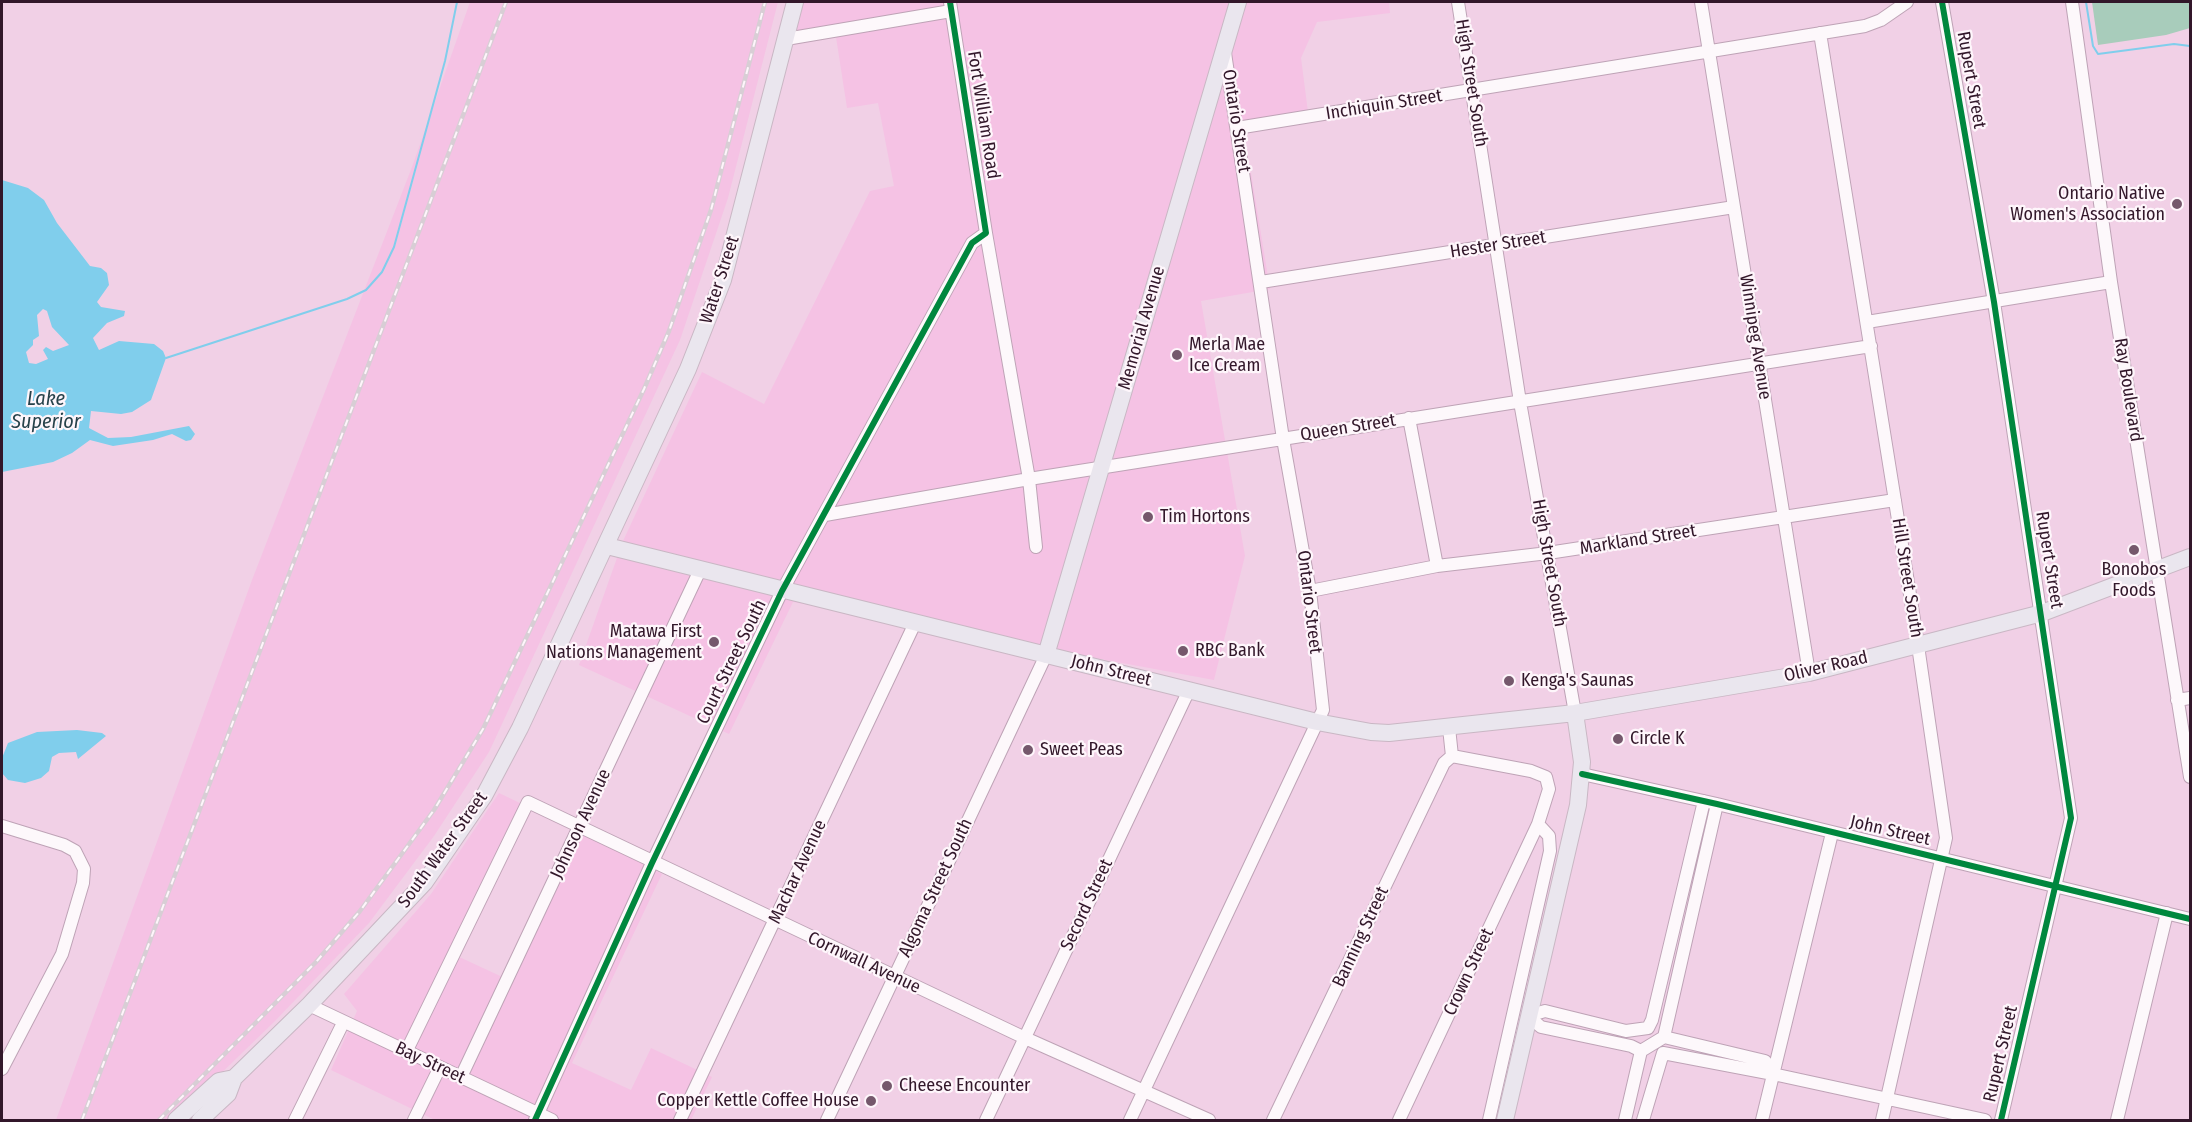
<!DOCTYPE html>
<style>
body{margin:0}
#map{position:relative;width:2192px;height:1122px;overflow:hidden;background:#f1d0e6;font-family:"Fira Sans Condensed",sans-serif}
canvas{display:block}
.frame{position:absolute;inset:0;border:3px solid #32172a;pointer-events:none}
</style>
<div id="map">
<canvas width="2192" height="1122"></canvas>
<div class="frame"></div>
</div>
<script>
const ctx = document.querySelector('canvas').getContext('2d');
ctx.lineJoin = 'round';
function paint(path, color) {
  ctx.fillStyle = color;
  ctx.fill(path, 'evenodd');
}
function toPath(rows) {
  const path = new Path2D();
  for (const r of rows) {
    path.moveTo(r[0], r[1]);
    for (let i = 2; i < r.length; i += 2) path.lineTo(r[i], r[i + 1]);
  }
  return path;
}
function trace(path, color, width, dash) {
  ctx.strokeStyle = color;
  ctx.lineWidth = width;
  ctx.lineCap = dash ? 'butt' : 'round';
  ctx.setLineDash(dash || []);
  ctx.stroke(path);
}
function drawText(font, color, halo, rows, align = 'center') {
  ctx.font = font + ' "Fira Sans Condensed",sans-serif';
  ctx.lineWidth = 4.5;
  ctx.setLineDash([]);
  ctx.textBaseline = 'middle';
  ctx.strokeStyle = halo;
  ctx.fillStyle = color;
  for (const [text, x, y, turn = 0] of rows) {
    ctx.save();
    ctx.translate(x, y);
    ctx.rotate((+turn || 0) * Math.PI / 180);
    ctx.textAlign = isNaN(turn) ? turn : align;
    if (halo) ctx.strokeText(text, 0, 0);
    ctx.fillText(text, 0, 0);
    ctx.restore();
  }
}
paint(toPath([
 [470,2,778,2,728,198,680,340,489,752,434,836,369,923,275,1021,173,1120,56,1120,252,580,412,167],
 [801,2,1389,2,1390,13,1317,22,1301,58,1309,120,1244,130,1270,289,1201,301,1245,556,1214,680,793,602,729,734,579,665,623,541,702,372,764,404,870,191,894,186,878,103,847,108,836,37,791,43],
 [499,793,522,804,455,955,511,981,581,832,662,874,572,1063,631,1090,651,1048,712,1077,691,1120,435,1120,331,1070,357,1011,344,994,431,894]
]), '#f5c2e4');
paint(toPath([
 [2092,2,2190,2,2190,28,2166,35,2098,45]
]), '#a8ccbb');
paint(toPath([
 [2,180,28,188,44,200,57,223,90,266,101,268,107,273,109,285,97,302,101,307,125,311,124,316,107,323,93,338,99,350,119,341,154,344,163,351,166,358,151,400,132,412,121,414,91,411,89,428,108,438,131,437,189,426,195,434,191,440,186,441,172,434,153,440,113,446,90,440,72,453,53,462,2,472],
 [43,309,47,311,52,327,69,345,53,351,46,347,43,350,48,359,36,364,29,363,26,352,33,345,33,340,39,336,37,315],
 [77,730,102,733,106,736,78,759,76,752,59,753,52,757,49,771,41,778,25,783,8,780,2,773,2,758,8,743,37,732]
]), '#80ceec');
trace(toPath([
 [2086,2,2093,46,2098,54,2174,44,2190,46],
 [166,358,347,299,366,290,382,272,394,247,445,61,457,2]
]), '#80ceec', 2);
const minor = toPath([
 [950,2,986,233,1029,479,1036,547],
 [1458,2,1520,402,1575,713],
 [1701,2,1809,673],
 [1942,2,1994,302,2071,818,2001,1120],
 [2072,2,2111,282,2190,777],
 [1820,33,1916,632,1946,838,1882,1120],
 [786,39,951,11],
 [1237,128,1865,26,1881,20,1907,2],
 [1261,282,1734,207],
 [1867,322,2111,282],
 [1409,418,1437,566],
 [825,515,1029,479,1871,346],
 [1310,591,1437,566,1548,553,1895,500],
 [2177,700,2190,698],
 [1449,728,1452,756],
 [1582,774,1717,804,2190,919],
 [1717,804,1664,1037,1765,1061,1773,1074],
 [2,826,64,845,75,851,84,869,83,883,62,954,2,1069],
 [309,1005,552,1120],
 [1528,1016,1545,1011,1626,1031,1648,1028,1652,1020,1704,801],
 [1528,1016,1541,1027,1631,1046,1641,1051],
 [1641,1051,1664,1037],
 [406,1052,528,802,1025,1038,1209,1120],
 [461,1077,700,570],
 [295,1120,343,1023],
 [414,1120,440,1067],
 [535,1120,652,863,782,591,972,243,986,233],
 [680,1120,915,623],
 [827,1120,1046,655],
 [986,1120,1189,690],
 [1130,1120,1323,710,1310,591,1283,439,1225,53],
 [1273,1120,1444,763,1452,756],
 [1399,1120,1538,824,1549,789,1546,777,1531,771,1452,756],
 [1489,1120,1550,851,1549,836,1538,824],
 [1625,1120,1641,1051],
 [1643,1120,1663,1053,1773,1074,1985,1120],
 [1762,1120,1832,833],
 [2117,1120,2167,913]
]);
const major = toPath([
 [607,546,1317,722,1371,732,1389,733,1575,713,1809,673,2042,613,2190,557],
 [1046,655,1238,2],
 [176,1120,219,1081,234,1078],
 [200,1120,228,1094,234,1078,309,1005,425,882,484,796,520,728,688,369,723,280,795,2],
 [1505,1120,1578,805,1582,762,1575,713]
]);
trace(minor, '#bea3b6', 14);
trace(major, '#c9b7c4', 18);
trace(minor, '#fdf8fb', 12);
trace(major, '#eae6ee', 16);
const rail = toPath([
 [82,1120,506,2],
 [159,1120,316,962,360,911,434,810,483,729,644,389,669,331,711,210,765,2]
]);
trace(rail, '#d8ced5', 4.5);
trace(rail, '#fef6fb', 2, [7]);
trace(toPath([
 [1942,2,1994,302,2071,818,2001,1120],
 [1582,774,1717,804,2190,919],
 [535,1120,652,863,782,591,972,243,986,233,950,2]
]), '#00873e', 6);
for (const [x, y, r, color] of [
 [2177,204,6,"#75586c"],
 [1177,355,6,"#75586c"],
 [1148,517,6,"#75586c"],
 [2134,550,6,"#75586c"],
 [714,642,6,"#75586c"],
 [1183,651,6,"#75586c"],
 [1509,681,6,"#75586c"],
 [1618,739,6,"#75586c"],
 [1028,750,6,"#75586c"],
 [887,1086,6,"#75586c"],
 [871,1101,6,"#75586c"]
]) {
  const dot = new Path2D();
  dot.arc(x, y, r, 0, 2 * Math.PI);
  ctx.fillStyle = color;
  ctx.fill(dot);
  trace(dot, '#fef6fb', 2);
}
drawText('18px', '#32172a', '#fef6fb', [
 ["Rupert Street",1971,80,80],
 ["High Street South",1471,83,81],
 ["Inchiquin Street",1384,105,-9],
 ["Fort William Road",983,115,81],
 ["Ontario Street",1236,121,81],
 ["Hester Street",1498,245,-9],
 ["Water Street",720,280,-72],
 ["Memorial Avenue",1142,328,-74],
 ["Winnipeg Avenue",1755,337,81],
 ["Ray Boulevard",2128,390,81],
 ["Queen Street",1348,428,-9],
 ["Markland Street",1638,540,-9],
 ["Rupert Street",2049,560,81],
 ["High Street South",1549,563,80],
 ["Hill Street South",1907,578,81],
 ["Ontario Street",1309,602,83],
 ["Court Street South",732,662,-64],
 ["Oliver Road",1826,667,-13],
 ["John Street",1111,671,14],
 ["Johnson Avenue",581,824,-65],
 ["John Street",1890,831,13],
 ["South Water Street",443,850,-54],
 ["Machar Avenue",798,872,-65],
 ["Algoma Street South",936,888,-65],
 ["Secord Street",1087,905,-65],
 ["Banning Street",1361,937,-65],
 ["Cornwall Avenue",864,963,25],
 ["Crown Street",1469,972,-65],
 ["Rupert Street",2001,1054,-77],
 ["Bay Street",430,1063,25]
]);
drawText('18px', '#32172a', '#fef6fb', [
 ["Ontario Native",2165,194,"right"],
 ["Women's Association",2165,215,"right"],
 ["Merla Mae",1189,345],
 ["Ice Cream",1189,366],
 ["Tim Hortons",1160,517],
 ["Bonobos",2134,570,"center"],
 ["Foods",2134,591,"center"],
 ["Matawa First",702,632,"right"],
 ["Nations Management",702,653,"right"],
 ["RBC Bank",1195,651],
 ["Kenga's Saunas",1521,681],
 ["Circle K",1630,739],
 ["Sweet Peas",1040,750],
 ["Cheese Encounter",899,1086],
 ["Copper Kettle Coffee House",859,1101,"right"]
], 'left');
drawText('italic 20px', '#27424b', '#fef6fb', [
 ["Lake",46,399],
 ["Superior",46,422]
]);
</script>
